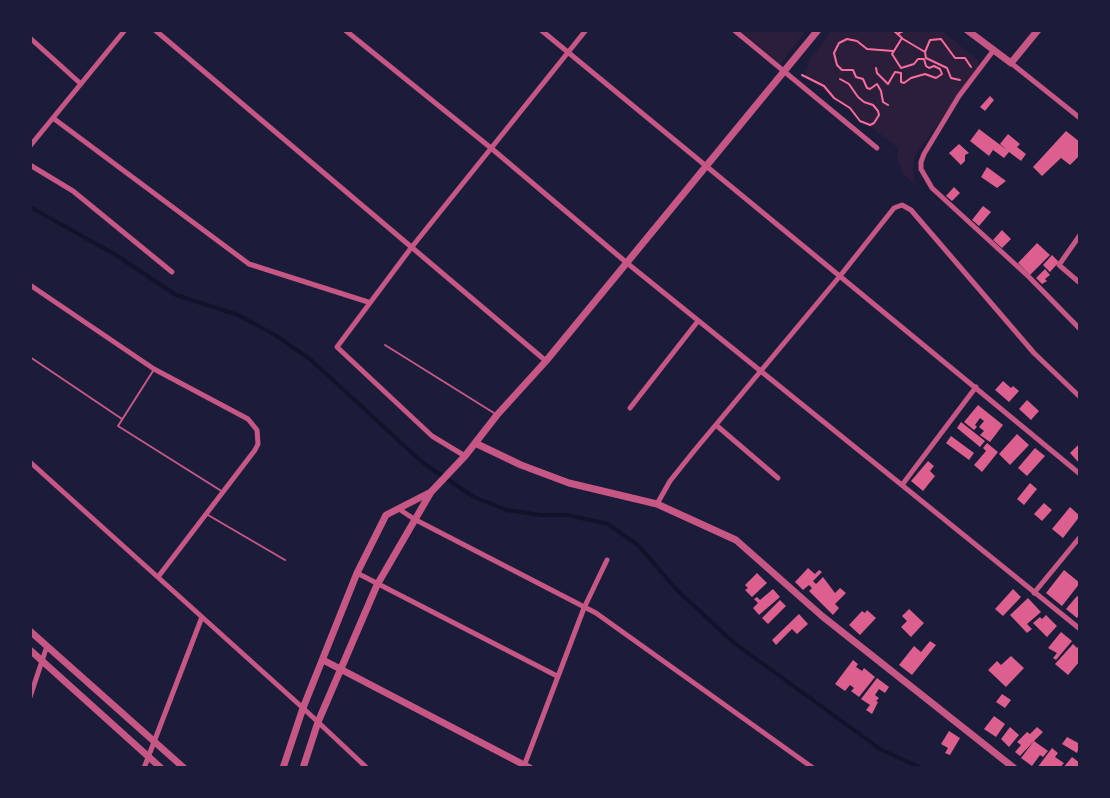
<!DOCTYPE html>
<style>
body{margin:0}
#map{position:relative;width:1110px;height:798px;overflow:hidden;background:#1b1b3a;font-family:"Space Grotesk",sans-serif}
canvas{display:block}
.frame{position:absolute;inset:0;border:32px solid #1b1b3a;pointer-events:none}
</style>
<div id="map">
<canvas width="1110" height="798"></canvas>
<div class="frame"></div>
</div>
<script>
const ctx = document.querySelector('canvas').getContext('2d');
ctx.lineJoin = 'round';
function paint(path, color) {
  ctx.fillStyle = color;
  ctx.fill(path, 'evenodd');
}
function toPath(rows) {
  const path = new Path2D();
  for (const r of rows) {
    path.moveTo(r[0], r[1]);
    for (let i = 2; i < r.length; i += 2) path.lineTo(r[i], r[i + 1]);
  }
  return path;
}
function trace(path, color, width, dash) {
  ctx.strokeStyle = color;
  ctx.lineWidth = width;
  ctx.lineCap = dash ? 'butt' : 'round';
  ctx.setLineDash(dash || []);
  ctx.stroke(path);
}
paint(toPath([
 [739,30,805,30,806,31,780,64],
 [832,30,941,30,978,60,979,68,914,157,913,171,915,184,903,174,897,157,898,148,805,76,809,60]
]), '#2a1e3b');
trace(toPath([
 [30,207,116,255,176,295,238,315,275,335,310,359,423,463,474,497,507,510,541,515,567,515,608,524,638,545,677,590,733,642,880,749,921,768]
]), '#12122b', 4);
paint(toPath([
 [990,96,994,100,985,111,980,107],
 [979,129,1007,150,1000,144,1008,134,1020,144,1017,147,1026,154,1021,161,1009,152,1004,158,993,150,989,156,970,141],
 [1066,131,1080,142,1080,155,1070,165,1061,158,1042,176,1033,167],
 [959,144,969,153,965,155,965,161,961,165,949,153],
 [987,167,1006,181,997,188,981,177],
 [954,187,960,193,952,201,946,196],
 [983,206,991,212,979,226,972,220],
 [1002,230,1011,239,1002,248,993,240],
 [1037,243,1050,255,1030,275,1018,263],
 [1052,255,1059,262,1050,272,1043,265],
 [1045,269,1050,275,1045,279,1047,281,1042,284,1036,278],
 [1003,381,1011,388,1013,386,1019,391,1009,402,995,390],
 [1027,400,1039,411,1031,420,1019,409],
 [978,405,1003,425,990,442,980,435,984,431,979,427,984,421,980,418,975,425,977,427,974,430,964,422],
 [961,422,985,441,980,447,957,428],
 [1017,434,1029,445,1010,465,999,454],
 [951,436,974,453,969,460,946,443],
 [987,443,998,452,982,472,974,465,986,451,983,448],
 [1080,443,1080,464,1070,453],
 [1035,448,1045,456,1027,476,1018,468],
 [928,461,934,466,930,471,935,476,923,491,911,481],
 [1030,483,1037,489,1024,505,1017,499],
 [1044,503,1052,510,1042,521,1034,514],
 [1070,507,1080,516,1063,538,1052,529],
 [808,568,815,574,819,570,822,572,813,581,816,584,823,577,835,593,840,588,846,593,835,604,839,608,833,615,809,591,812,588,809,585,803,590,795,582],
 [1064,570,1080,583,1062,606,1046,593],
 [757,573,767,583,752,597,745,590,748,588,745,585],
 [773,589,780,597,759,615,753,608,758,603,754,599,757,597,760,600],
 [1013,589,1021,597,1003,616,995,609],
 [1077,596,1080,598,1080,614,1077,618,1066,609],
 [1028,598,1041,612,1027,624,1032,629,1027,633,1010,615],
 [780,600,786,606,768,624,762,618],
 [909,609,924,623,911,637,901,627,907,621,902,616],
 [867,610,876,618,860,635,849,625,862,611,865,613],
 [799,614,808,624,797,634,792,629,776,645,772,640],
 [1046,615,1057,626,1047,637,1033,623,1040,617,1042,619],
 [1061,632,1072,641,1056,660,1053,658,1057,653,1048,648],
 [930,641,936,645,912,675,899,665,914,646,921,652],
 [1073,644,1077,648,1080,644,1080,661,1068,675,1055,664],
 [1011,656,1024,668,1006,687,988,670,997,661,1001,665],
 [853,660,858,664,856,667,862,671,864,668,875,677,859,697,851,691,854,688,850,685,845,691,835,684],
 [877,678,889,687,885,693,879,689,875,695,879,698,876,701,878,702,872,714,866,710,870,705,861,699],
 [1002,694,1011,700,1005,708,996,702],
 [994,716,1005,724,996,737,984,729],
 [1010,727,1019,735,1009,747,1001,739],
 [1037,727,1043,732,1034,741,1048,751,1043,757,1040,755,1032,766,1021,758,1034,741,1020,756,1015,752,1021,745,1017,742,1027,732,1030,734],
 [949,731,960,738,950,755,945,753,948,748,941,744],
 [1067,737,1080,744,1077,753,1062,744],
 [1052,748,1058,753,1055,757,1064,763,1060,768,1037,768],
 [1072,757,1080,763,1078,765,1080,768,1063,768]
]), '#dd5f8e');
trace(toPath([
 [899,33,905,30],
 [903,39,925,52,926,58,947,68,951,78,960,80],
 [925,52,930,40,941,39,955,58,965,58,971,67],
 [876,68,877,73,888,84,895,72,901,73,901,82,904,83,911,78,925,74,936,78,942,74,940,69,934,66,929,68,926,66,924,59,918,59,914,64,901,68,892,54,902,38,893,30],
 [802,75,824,86,834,98,850,108,860,121,870,125,874,123,879,115,878,111,873,105,864,102,858,97,849,84,840,79],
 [888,105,883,102,881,91,877,84,870,89,867,88,863,79,856,77,853,70,842,70,837,65,834,53,839,43,847,39,857,41,867,49,893,51]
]), '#ff6b9d', 2);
trace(toPath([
 [385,345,494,413],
 [30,357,122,419],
 [153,371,118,426,223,492],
 [208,515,285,560]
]), '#c65784', 2);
trace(toPath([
 [155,30,546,361],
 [345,30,491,148,627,263,1080,629],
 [541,30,1080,474],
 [734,30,877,148],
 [30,38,81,84],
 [993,51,959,96,924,154,921,162,921,169,932,188,1029,277,1080,329],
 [1011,63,1080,118],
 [53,118,249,264,368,302],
 [30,146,125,30],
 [30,165,73,191,172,272],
 [1080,235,1059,265,1080,283],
 [30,285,154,369,248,419,257,430,258,444,255,450,158,577],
 [630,408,698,321],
 [716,425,778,478],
 [465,456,432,436,337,347,411,248,586,30],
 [30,462,303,708,367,768],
 [902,485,976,387],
 [657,504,670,481,694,451,840,276,894,208,902,205,911,210,1034,353,1080,397],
 [399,509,414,519,596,613,813,768],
 [357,573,557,676],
 [1034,593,1080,537],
 [30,697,47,646],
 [524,766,584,608,607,560],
 [144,768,202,617]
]), '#c65784', 5);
trace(toPath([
 [967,30,1011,63,1038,30],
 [475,443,521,465,569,483,657,504,736,540,822,616,1014,768],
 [30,631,184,768],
 [30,650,161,768],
 [323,660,530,768],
 [283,768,303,708,357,573,386,515,429,493],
 [303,768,318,722,377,585,431,492,465,456,497,415,546,361,818,30]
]), '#c65784', 7);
</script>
